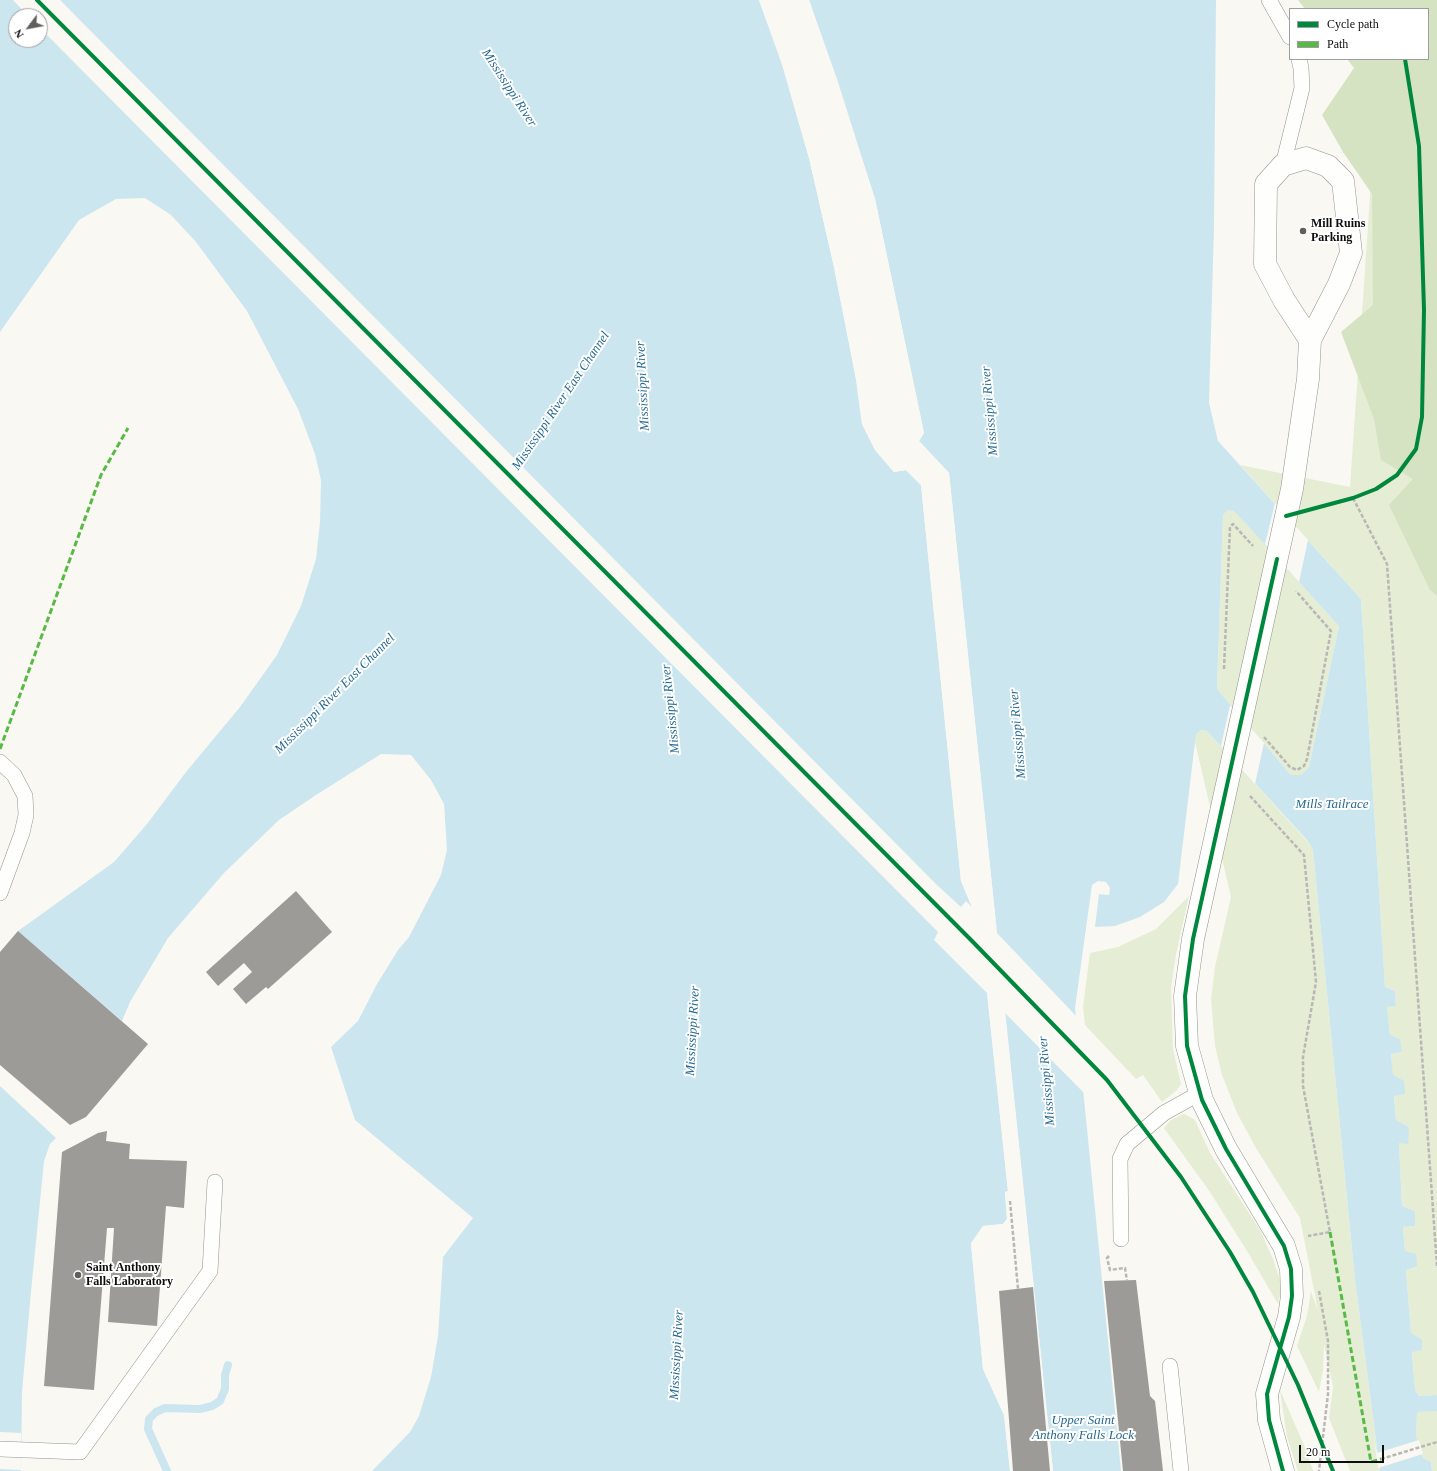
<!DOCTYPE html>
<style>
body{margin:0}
#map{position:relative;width:1437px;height:1471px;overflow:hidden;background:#faf8f2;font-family:Georgia,serif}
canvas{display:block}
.legend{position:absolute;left:1289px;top:8px;width:140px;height:52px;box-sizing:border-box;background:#fff;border:1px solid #9e9e9e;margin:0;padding:5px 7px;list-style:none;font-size:12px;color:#0d0d0d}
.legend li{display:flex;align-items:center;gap:8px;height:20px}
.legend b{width:20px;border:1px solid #9e9e9e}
.north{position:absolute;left:8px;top:8px;width:40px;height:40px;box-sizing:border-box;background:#fff;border:1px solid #9e9e9e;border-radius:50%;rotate:238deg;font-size:11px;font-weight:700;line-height:16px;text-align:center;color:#0d0d0d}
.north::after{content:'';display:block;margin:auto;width:14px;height:18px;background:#605f5d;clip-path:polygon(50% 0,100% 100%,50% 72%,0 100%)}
.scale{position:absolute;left:1299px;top:1445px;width:85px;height:18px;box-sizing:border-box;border:2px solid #0d0d0d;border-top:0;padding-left:5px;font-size:12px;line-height:14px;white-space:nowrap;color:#0d0d0d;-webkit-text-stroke:3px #fff;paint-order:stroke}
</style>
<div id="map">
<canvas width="1437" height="1471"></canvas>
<ul class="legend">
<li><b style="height:5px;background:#00873e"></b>Cycle path</li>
<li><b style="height:5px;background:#58b947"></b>Path</li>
</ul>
<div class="north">N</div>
<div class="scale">20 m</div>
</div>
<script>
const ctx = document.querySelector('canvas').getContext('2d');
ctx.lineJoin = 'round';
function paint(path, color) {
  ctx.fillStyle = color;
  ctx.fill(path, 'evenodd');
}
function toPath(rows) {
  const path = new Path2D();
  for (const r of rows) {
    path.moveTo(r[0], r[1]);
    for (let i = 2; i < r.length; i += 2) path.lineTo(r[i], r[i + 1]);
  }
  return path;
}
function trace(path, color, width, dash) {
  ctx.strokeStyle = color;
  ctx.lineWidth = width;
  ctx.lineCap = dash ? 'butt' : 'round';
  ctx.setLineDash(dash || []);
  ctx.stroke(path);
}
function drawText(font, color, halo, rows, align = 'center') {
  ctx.font = font + ' Georgia,serif';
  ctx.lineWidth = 4;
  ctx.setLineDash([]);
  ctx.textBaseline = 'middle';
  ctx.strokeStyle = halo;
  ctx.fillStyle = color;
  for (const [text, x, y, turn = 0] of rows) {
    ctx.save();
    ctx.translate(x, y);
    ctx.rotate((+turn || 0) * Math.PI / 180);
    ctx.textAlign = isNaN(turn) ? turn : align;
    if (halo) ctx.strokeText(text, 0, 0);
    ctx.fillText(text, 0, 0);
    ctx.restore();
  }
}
paint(toPath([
 [1437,0,1437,1395,1419,1396,1415,1390,1406,1269,1417,1268,1405,1251,1403,1227,1415,1226,1415,1211,1402,1206,1399,1143,1409,1127,1396,1120,1391,1054,1402,1052,1390,1035,1387,1007,1396,1005,1395,991,1385,987,1361,599,1240,465,1350,487,1378,81,1428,59,1428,9],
 [1228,510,1234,510,1339,626,1309,767,1301,775,1291,775,1217,689,1223,515],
 [1200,730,1207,731,1307,841,1313,850,1355,1280,1380,1471,1350,1471,1329,1418,1333,1387,1324,1344,1323,1371,1319,1392,1297,1346,1307,1316,1311,1291,1318,1311,1300,1218,1256,1148,1237,1113,1222,1075,1215,1046,1211,999,1215,967,1231,897,1195,742,1196,734],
 [1189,896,1176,954,1171,988,1173,1049,1181,1084,1177,1090,1162,1102,1143,1075,1136,1079,1085,1025,1083,1007,1090,953,1118,947,1156,929],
 [1184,1114,1195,1120,1210,1153,1260,1230,1273,1259,1282,1286,1278,1304,1247,1251,1210,1192,1164,1128,1171,1120],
 [1280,1390,1306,1450,1313,1471,1298,1471,1287,1437],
 [1437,1411,1437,1471,1432,1471,1431,1462,1423,1458,1416,1436,1417,1414,1419,1412]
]), '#e5edd4');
paint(toPath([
 [1298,0,1437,0,1437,596,1430,590,1389,505,1413,479,1381,460,1374,419,1341,332,1373,305,1372,194,1343,152,1322,115,1354,68,1347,59,1428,59,1428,9,1305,9]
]), '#d6e3c3');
paint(toPath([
 [0,0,759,0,782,64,809,158,834,267,856,379,862,424,875,450,894,472,906,470,921,485,961,881,980,926,1008,1191,1005,1192,1007,1219,1003,1224,983,1226,971,1244,983,1369,1004,1415,1010,1471,372,1471,410,1432,419,1416,431,1377,438,1336,443,1257,473,1218,355,1120,331,1047,358,1021,377,984,398,950,409,937,441,875,447,850,444,804,431,780,411,755,381,754,316,795,279,820,224,873,168,938,130,1002,122,1021,18,931,114,862,147,824,186,772,240,707,277,655,301,606,316,559,320,522,321,480,315,454,298,409,247,311,196,242,171,215,145,198,116,199,79,220,0,332],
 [16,16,40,16,40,40,16,40],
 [809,0,1216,0,1214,227,1209,403,1218,441,1361,599,1385,987,1395,991,1396,1006,1387,1007,1390,1035,1400,1039,1402,1052,1391,1054,1393,1075,1404,1081,1405,1094,1394,1096,1396,1120,1409,1127,1408,1144,1399,1143,1402,1206,1415,1211,1415,1226,1403,1227,1405,1251,1416,1254,1417,1267,1406,1270,1411,1333,1422,1340,1422,1350,1412,1352,1415,1390,1419,1396,1437,1395,1437,1411,1419,1412,1417,1414,1416,1436,1423,1458,1431,1462,1432,1471,1380,1471,1355,1280,1313,850,1307,840,1207,731,1201,730,1196,734,1195,742,1178,884,1164,902,1140,917,1115,926,1095,927,1099,894,1109,895,1110,888,1106,882,1098,881,1092,885,1075,1008,1121,1471,1053,1471,949,473,919,441,924,433,875,199],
 [1228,510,1234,511,1238,515,1339,626,1309,767,1301,775,1291,775,1217,689,1223,515],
 [0,1086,56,1138,50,1144,44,1161,31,1292,22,1392,21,1471,0,1471]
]), '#cce6f0');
paint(toPath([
 [13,0,60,0,937,885,961,907,966,901,972,907,961,881,921,485,906,470,894,472,875,450,862,424,856,379,834,267,809,158,782,64,759,0,761,0,783,63,811,158,836,266,858,379,864,424,876,449,895,470,907,468,923,485,963,880,982,926,1010,1191,1007,1194,1009,1220,1004,1226,984,1228,973,1244,985,1368,1006,1414,1012,1471,1010,1471,1004,1415,983,1369,971,1243,983,1226,1003,1224,1007,1219,1005,1192,1008,1191,987,993,934,940,938,932,40,28,40,16,28,16],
 [807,0,809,0,837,79,875,199,924,433,919,441,949,473,997,933,1078,1018,1086,1095,1005,1013,1053,1471,1051,1471,1040,1356,1033,1312,947,474,917,441,922,433,873,199],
 [1275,503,1308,540,1299,582,1265,544],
 [1230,705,1264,743,1255,784,1221,746],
 [0,1432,21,1433,21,1470,0,1469],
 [1374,1438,1377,1453,1419,1440,1423,1454,1378,1468]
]), '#faf8f2');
trace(toPath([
 [167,1471,148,1429,149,1419,156,1412,165,1408,200,1409,212,1406,220,1401,225,1389,225,1375,228,1365]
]), '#cce6f0', 8);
paint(toPath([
 [296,891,332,932,268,989,266,987,246,1004,233,989,252,972,244,963,218,986,206,972],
 [18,931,148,1044,86,1117,70,1125,0,1065,0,952],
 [107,1131,106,1141,130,1144,129,1159,187,1161,184,1208,166,1206,157,1326,108,1322,114,1228,107,1228,94,1390,44,1386,62,1152,98,1133],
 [1136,1280,1150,1396,1155,1401,1163,1471,1123,1471,1104,1281],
 [1033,1287,1050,1471,1013,1471,999,1291]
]), '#9d9b97');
const lane = toPath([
 [1269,0,1290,37],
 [1283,165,1302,88,1301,68,1299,59],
 [0,762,14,775,25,796,26,815,22,833,0,893],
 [1121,1239,1120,1159,1127,1144,1164,1113,1200,1093],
 [1170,1366,1181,1471],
 [0,1449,80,1452,210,1271,215,1182]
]);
const street = toPath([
 [1283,1471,1269,1420,1267,1394,1289,1317,1292,1296,1291,1269,1284,1246,1226,1149,1202,1100,1187,1046,1185,996,1193,939,1292,489,1308,379,1310,340,1339,284,1351,253,1343,181,1328,166,1306,158,1283,165,1266,184,1265,264,1284,300,1310,340]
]);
trace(lane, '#949390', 16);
trace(street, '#949390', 23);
trace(toPath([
 [1353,498,1387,564,1437,1266],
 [1224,669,1230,527,1233,524,1253,546],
 [1264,737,1290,767,1297,770,1304,766,1307,759,1331,631,1296,591],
 [1250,796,1304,855,1316,982,1303,1057,1303,1086,1330,1232,1308,1236],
 [1010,1201,1018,1289],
 [1109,1256,1107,1258,1110,1270,1125,1268,1127,1281],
 [1319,1291,1328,1341,1328,1394,1319,1471],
 [1381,1459,1437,1442]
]), '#b8b7b6', 2.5, [4, 2]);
trace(lane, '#fefefd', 15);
trace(street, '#fefefd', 22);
trace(toPath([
 [0,749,101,475,128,428],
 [1330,1232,1371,1462,1381,1459]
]), '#58b947', 3, [6, 3]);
trace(toPath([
 [37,0,973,942,1107,1080,1181,1177,1230,1252,1253,1292,1298,1385,1333,1471],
 [1286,516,1353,498,1376,489,1397,475,1416,449,1422,417,1424,310,1419,146,1405,59],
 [1277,559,1193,939,1185,996,1187,1046,1202,1100,1226,1149,1284,1246,1291,1269,1292,1296,1289,1317,1267,1394,1269,1420,1283,1471]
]), '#00873e', 4);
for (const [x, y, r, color] of [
 [1303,231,4,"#605f5d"],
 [78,1275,4,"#605f5d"]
]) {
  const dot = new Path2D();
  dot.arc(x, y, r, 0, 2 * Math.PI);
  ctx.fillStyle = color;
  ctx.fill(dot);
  trace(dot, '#fff', 1.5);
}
drawText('bold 12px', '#0d0d0d', '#fff', [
 ["Mill Ruins",1311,224],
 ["Parking",1311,238],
 ["Saint Anthony",86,1268],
 ["Falls Laboratory",86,1282]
], 'left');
drawText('italic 13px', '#256990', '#fff', [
 ["Mississippi River",509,88,57],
 ["Mississippi River",643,386,-93],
 ["Mississippi River East Channel",561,401,-56],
 ["Mississippi River",990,411,-95],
 ["Mississippi River East Channel",335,694,-45],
 ["Mississippi River",671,709,-96],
 ["Mississippi River",1018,734,-95],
 ["Mills Tailrace",1332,805],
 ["Mississippi River",693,1031,-87],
 ["Mississippi River",1047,1081,-95],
 ["Mississippi River",677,1355,-87],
 ["Upper Saint",1083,1421],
 ["Anthony Falls Lock",1083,1436]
]);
</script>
